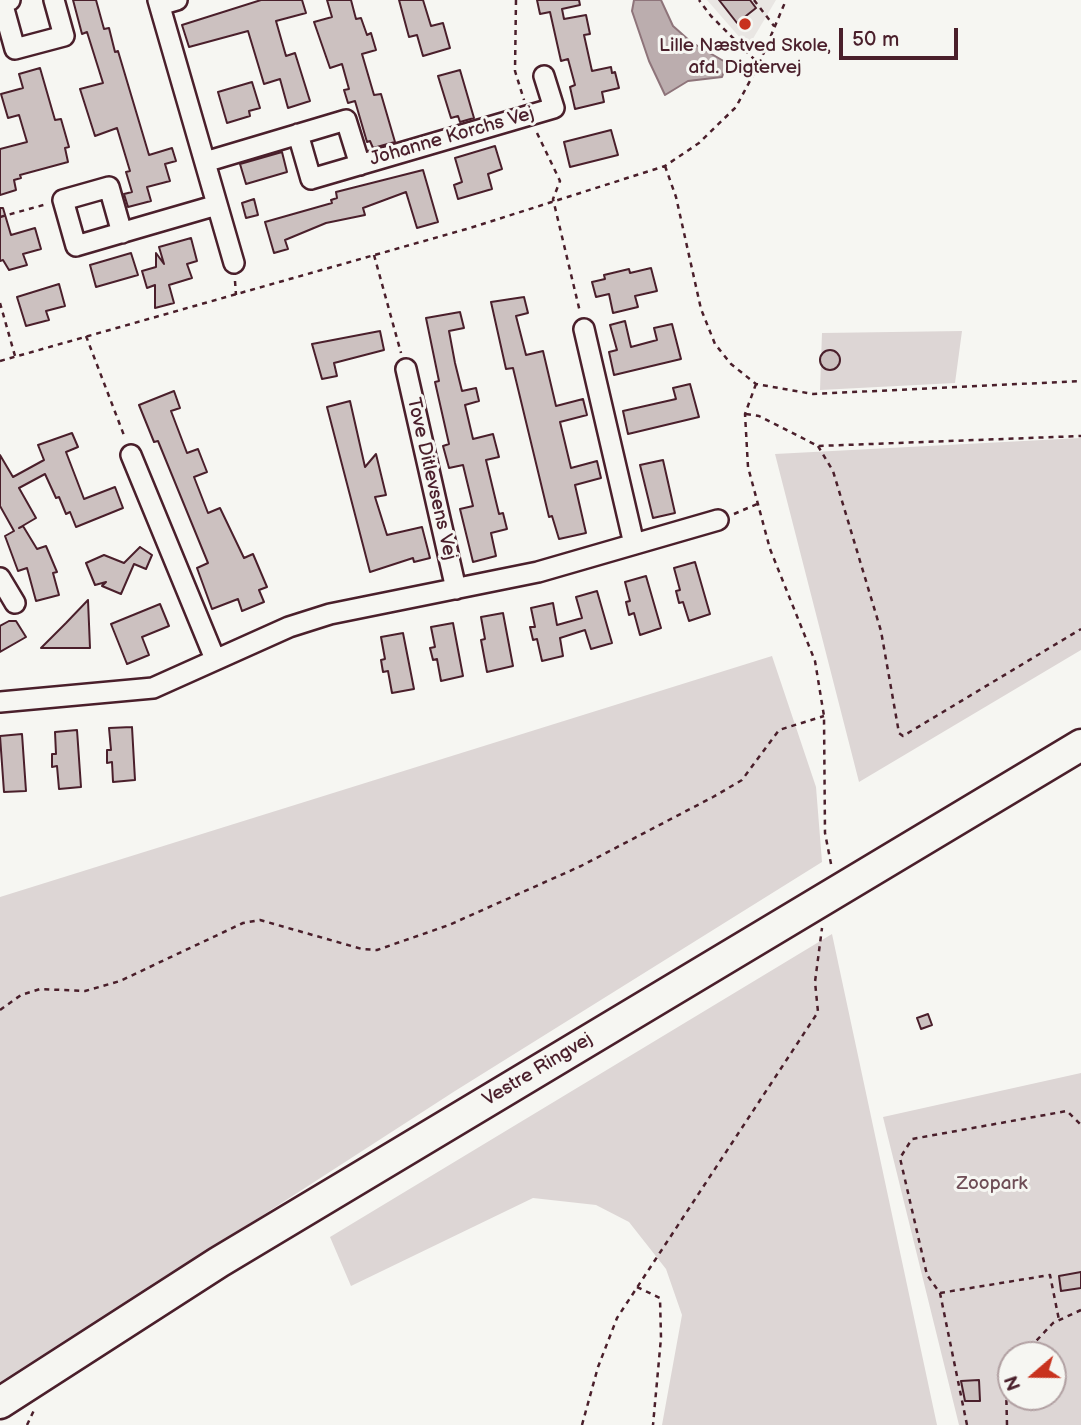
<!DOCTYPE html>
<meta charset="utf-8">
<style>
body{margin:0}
#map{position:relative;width:1081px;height:1425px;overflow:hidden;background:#f6f6f2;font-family:"Balsamiq Sans",sans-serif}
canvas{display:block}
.north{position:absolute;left:997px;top:1341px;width:70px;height:70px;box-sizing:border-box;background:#f6f6f2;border:2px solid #b1a0a2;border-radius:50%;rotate:250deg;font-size:19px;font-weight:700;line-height:28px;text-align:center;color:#4a1f2b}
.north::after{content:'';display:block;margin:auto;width:24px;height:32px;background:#c8321e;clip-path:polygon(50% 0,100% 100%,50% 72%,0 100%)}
.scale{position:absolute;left:839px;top:28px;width:119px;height:32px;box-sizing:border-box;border:4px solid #4a1f2b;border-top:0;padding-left:9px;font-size:21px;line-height:24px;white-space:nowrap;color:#4a1f2b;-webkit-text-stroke:5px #f6f6f2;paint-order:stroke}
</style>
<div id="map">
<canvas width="1081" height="1425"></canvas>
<div class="north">N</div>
<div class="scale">50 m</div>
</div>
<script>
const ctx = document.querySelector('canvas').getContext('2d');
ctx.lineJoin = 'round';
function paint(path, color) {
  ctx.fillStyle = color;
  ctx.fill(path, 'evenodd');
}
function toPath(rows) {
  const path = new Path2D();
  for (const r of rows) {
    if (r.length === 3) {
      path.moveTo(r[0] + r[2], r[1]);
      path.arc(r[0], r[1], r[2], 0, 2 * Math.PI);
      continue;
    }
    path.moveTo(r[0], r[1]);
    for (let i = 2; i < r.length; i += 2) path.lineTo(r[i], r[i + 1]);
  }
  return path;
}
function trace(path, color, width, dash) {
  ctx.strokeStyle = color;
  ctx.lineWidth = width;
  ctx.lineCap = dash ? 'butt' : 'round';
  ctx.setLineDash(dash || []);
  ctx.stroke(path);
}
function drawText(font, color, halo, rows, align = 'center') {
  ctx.font = font + ' "Balsamiq Sans",sans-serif';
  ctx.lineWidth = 6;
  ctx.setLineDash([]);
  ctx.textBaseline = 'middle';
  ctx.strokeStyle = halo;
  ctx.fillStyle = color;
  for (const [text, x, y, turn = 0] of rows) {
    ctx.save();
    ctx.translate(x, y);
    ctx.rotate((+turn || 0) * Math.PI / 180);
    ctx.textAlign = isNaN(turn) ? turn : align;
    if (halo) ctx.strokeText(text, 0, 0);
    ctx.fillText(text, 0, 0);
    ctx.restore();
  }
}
paint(toPath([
 [707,0,776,0,748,47]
]), '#e9e6e3');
paint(toPath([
 [962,331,955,383,820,390,822,333],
 [1081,438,1081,650,859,782,775,454],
 [772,656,816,787,822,862,455,1091,0,1385,0,897],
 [832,934,937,1425,662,1425,682,1315,666,1269,629,1222,596,1205,533,1198,351,1286,330,1237],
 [1081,1073,1081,1425,959,1425,883,1117],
 [1011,1355,1053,1355,1053,1397,1011,1397]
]), '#ddd6d5');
const water = toPath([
 [634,0,661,0,673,26,691,42,727,63,722,77,688,81,665,95,649,61,632,11,634,0]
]);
paint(water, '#bbadae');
trace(water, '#8e747a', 2);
const building = toPath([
 [73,0,96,0,104,29,109,28,115,52,118,51,149,155,172,148,176,161,165,164,170,181,147,187,151,201,128,207,124,194,132,192,126,172,130,171,117,128,95,136,80,89,103,83,87,32,82,34,73,0],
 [261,0,302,0,306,13,276,21,286,56,295,53,310,101,288,108,280,79,264,84,248,31,189,47,182,25,261,0],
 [327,0,351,0,356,19,361,18,367,35,371,33,376,50,362,54,374,95,381,94,395,142,373,148,370,141,367,142,355,101,348,103,344,90,349,89,342,64,330,68,314,22,332,17,327,0],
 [399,0,423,0,431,26,443,23,450,48,423,56,417,35,409,37,399,0],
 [537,0,579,0,580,5,562,9,564,19,586,15,590,34,584,35,592,71,611,67,612,73,615,72,619,88,602,92,604,102,575,109,570,87,575,85,568,59,561,61,550,12,540,14,537,0],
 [719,0,750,0,756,8,737,23,719,0],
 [40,68,55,120,61,119,69,147,65,148,68,162,20,175,21,178,14,180,16,190,0,195,0,149,27,142,19,115,8,118,1,94,23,88,19,74,40,68],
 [460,70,474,118,460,122,458,116,451,118,438,76,460,70],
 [252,82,260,108,249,111,250,116,227,123,218,92,252,82],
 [611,130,618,155,570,167,564,142,611,130],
 [495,146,502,169,488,174,492,189,458,199,454,185,462,182,455,158,495,146],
 [282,152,287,172,246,184,240,164,282,152],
 [423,170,438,222,417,228,406,192,363,208,365,215,326,223,285,240,288,249,274,253,265,222,332,203,331,200,337,198,336,192,423,170],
 [254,199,258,215,246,218,242,203,254,199],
 [0,208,3,208,11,235,35,228,41,249,23,254,27,265,9,270,3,260,0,261,0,208],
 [191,238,197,261,187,264,192,278,169,285,174,303,155,308,155,285,147,288,142,271,156,267,156,253,164,264,159,247,191,238],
 [131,253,138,275,96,287,90,265,131,253],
 [651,268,657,291,635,296,638,307,613,313,609,294,596,297,592,282,605,279,604,275,629,269,630,273,651,268],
 [59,284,65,306,46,311,49,320,26,326,17,297,59,284],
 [524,297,528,313,516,316,526,355,543,351,556,406,583,399,587,415,560,422,571,468,597,461,601,478,575,485,586,533,559,539,552,516,549,517,513,368,506,369,491,302,524,297],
 [460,312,464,328,449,331,455,363,462,391,476,388,479,401,465,405,473,439,493,434,499,457,486,460,499,514,503,513,507,529,491,533,496,556,473,562,460,509,473,506,463,465,449,468,443,446,449,444,435,382,439,381,426,318,460,312],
 [625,321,631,347,657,340,654,328,672,324,681,359,614,375,609,352,617,350,610,325,625,321],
 [380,331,384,350,334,363,337,376,322,379,312,344,380,331],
 [830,360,10],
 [690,384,699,417,628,434,623,411,676,399,673,388,690,384],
 [174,391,180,408,171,411,187,453,198,449,207,472,194,477,208,513,220,508,244,558,253,554,267,587,259,590,264,602,242,611,238,599,212,609,197,568,208,563,158,441,154,442,139,405,174,391],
 [350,401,365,467,376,454,386,495,375,497,387,535,422,527,430,558,414,562,413,558,370,572,327,407,350,401],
 [72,433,78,447,66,452,84,499,115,487,123,508,76,527,70,512,66,514,59,497,56,498,45,474,19,488,36,518,19,528,23,526,37,549,46,546,57,572,53,573,59,595,36,601,27,568,18,571,5,536,14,531,0,506,0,455,13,477,44,460,38,445,72,433],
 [663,460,675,513,653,518,640,465,663,460],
 [140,547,152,555,146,569,134,564,121,594,102,586,106,582,95,585,86,563,104,555,124,563,140,547],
 [695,562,710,614,689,621,683,602,679,603,676,591,680,590,674,568,695,562],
 [646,576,661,628,640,635,634,613,629,615,626,602,630,601,625,582,646,576],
 [597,591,612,643,591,649,585,630,560,638,563,656,542,661,537,639,533,640,530,627,535,627,531,608,553,603,557,625,582,618,576,597,597,591],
 [88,600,90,648,41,648,66,623,88,600],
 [160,604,169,626,142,637,149,655,127,664,111,624,160,604],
 [503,613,513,666,487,672,481,640,485,639,481,617,503,613],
 [9,621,16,621,26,637,0,652,0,626,9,621],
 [453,623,463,676,441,681,437,659,433,660,430,648,435,647,431,627,453,623],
 [403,633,414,689,392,693,388,671,383,672,381,660,385,659,381,637,403,633],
 [132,727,135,780,113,782,112,762,107,763,107,750,111,750,109,728,132,727],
 [77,730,81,787,59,789,57,766,52,767,52,754,56,754,55,732,77,730],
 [22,734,26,791,4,792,0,736,22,734],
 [928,1014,932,1025,921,1029,917,1018,928,1014],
 [1081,1272,1081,1288,1061,1291,1059,1276,1081,1272],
 [979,1380,980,1401,965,1401,961,1381,979,1380]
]);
paint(building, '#ccc1c0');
trace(building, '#4a1f2b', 2);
const street = toPath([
 [10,0,2,2,15,49,64,36,54,0],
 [158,0,234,263],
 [160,5,177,0],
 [298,134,311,179,554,108,544,76],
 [205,162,346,120,360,165],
 [122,233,109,187,63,200,76,246,148,225,217,205],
 [584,329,634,544],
 [406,369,456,589],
 [131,455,215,659],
 [0,578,15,603],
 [0,702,153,688,289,627,330,614,538,572,718,520]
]);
const primary = toPath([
 [0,1403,219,1262,1081,745]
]);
trace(street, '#4a1f2b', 24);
trace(primary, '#4a1f2b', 35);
trace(toPath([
 [516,0,515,71,524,100],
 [754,0,774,26],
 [759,64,786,0],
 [537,133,560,181,553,199,580,312],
 [665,166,676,197,701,309,715,344,731,364,756,384,813,394,1081,381],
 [0,217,47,204],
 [374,255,401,353],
 [235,281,236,295],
 [0,303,15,356],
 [86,336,125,438],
 [0,361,470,228,665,166,699,143,736,107,759,64,711,16,699,0],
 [756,384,745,414,748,467,770,549,815,661,824,716,825,833,832,869],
 [746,414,759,416,818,446,1081,436],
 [818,446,833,471,881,631,899,733,903,736,1081,629],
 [734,514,757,504],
 [0,1010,21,995,40,989,85,991,120,981,243,923,260,920,362,949,377,950,449,925,581,866,713,797,742,780,779,730,824,716],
 [637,1287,660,1298,661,1338,653,1425],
 [940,1293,1050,1275,1059,1320],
 [1023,1355,1053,1323,1081,1310],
 [27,1425,35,1408],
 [582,1425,598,1367,617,1318,818,1012,815,982,822,928],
 [967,1425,940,1293,927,1275,900,1158,912,1139,1067,1111,1081,1125],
 [1007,1425,1006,1384,1011,1372]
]), '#4a1f2b', 2.5, [5, 5]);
trace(street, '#f6f6f2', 19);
trace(primary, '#f6f6f2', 30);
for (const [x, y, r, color] of [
 [745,24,7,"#c8321e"]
]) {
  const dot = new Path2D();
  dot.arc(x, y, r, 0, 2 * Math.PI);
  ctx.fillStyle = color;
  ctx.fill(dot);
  trace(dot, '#f6f6f2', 2.5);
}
drawText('19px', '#4a1f2b', '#f6f6f2', [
 ["Lille Næstved Skole,",745,46],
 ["afd. Digtervej",745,68]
]);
drawText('19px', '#4a1f2b', '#f6f6f2', [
 ["Johanne Korchs Vej",452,137,-16],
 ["Tove Ditlevsens Vej",431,479,77],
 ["Vestre Ringvej",538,1070,-31]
]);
drawText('19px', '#6f4d56', '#f6f6f2', [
 ["Zoopark",992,1184]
]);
</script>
